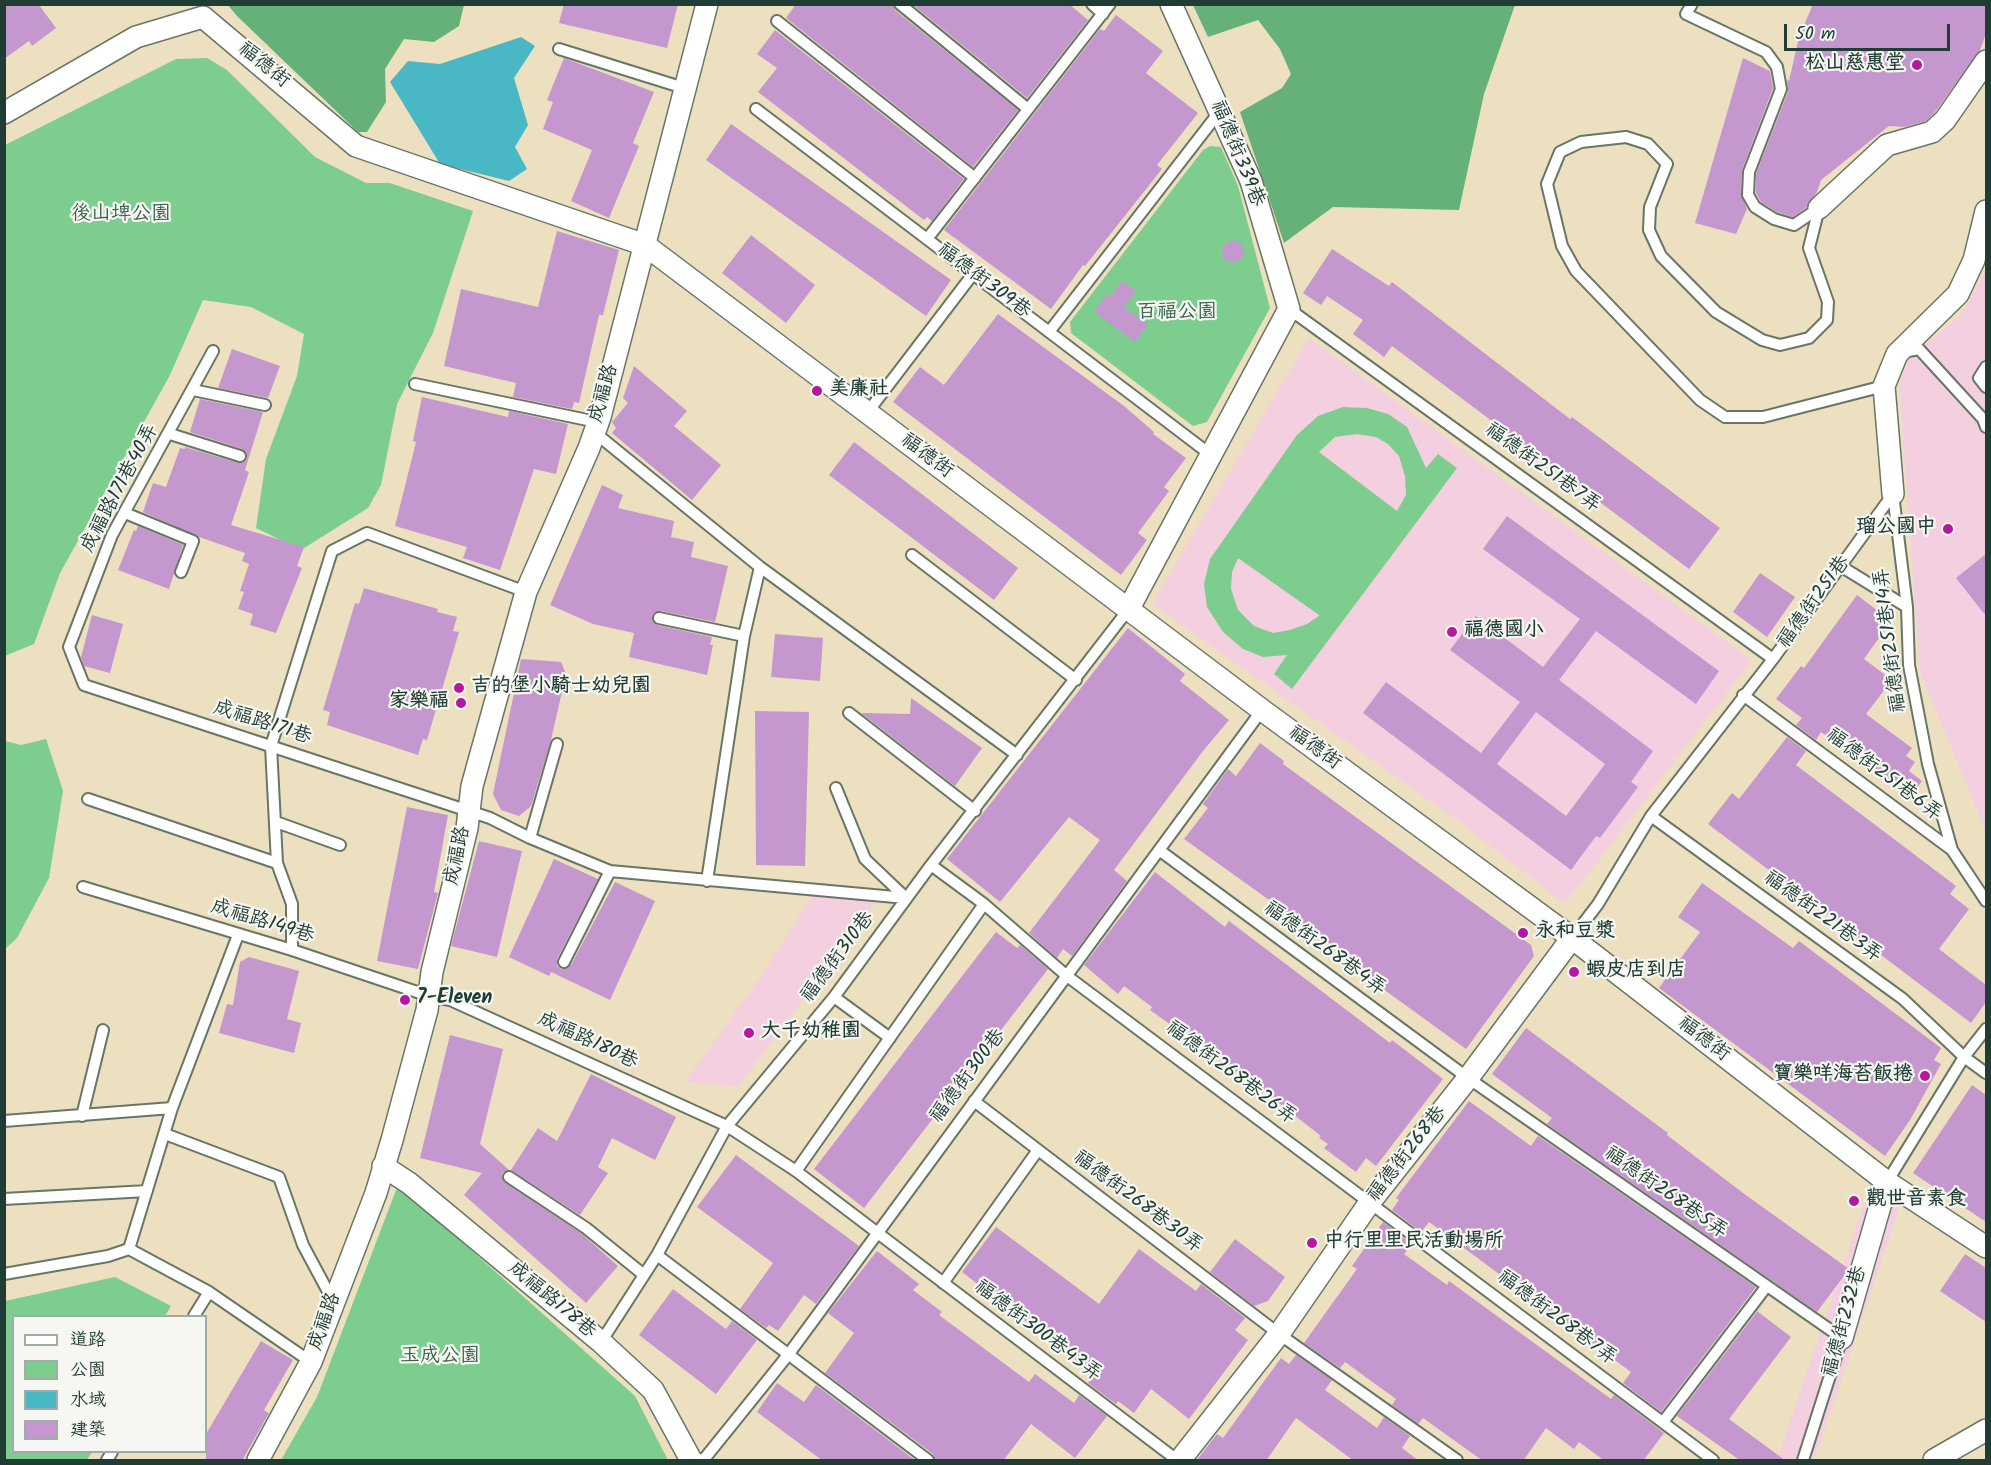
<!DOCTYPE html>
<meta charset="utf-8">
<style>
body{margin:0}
#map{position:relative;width:1991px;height:1465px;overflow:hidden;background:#ece0c0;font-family:Kalam,"LXGW WenKai TC",sans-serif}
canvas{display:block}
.frame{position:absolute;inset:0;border:6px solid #1f3d34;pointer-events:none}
.legend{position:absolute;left:12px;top:1315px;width:195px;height:138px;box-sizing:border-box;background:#f6f6f2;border:2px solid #a0aca6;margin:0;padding:8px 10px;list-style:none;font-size:18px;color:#1f3d34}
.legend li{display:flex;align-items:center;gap:12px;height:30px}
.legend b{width:30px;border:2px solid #a0aca6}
.scale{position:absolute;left:1784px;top:24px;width:166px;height:27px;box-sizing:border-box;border:3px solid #1f3d34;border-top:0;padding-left:8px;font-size:18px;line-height:21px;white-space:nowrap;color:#1f3d34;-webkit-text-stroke:4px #f6f6f2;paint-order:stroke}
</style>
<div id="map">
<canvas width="1991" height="1465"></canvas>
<div class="frame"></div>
<ul class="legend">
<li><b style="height:8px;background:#fff"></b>道路</li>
<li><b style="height:16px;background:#7dcd8e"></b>公園</li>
<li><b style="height:16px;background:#4ab8c4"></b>水域</li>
<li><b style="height:16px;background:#c497ce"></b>建築</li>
</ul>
<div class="scale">50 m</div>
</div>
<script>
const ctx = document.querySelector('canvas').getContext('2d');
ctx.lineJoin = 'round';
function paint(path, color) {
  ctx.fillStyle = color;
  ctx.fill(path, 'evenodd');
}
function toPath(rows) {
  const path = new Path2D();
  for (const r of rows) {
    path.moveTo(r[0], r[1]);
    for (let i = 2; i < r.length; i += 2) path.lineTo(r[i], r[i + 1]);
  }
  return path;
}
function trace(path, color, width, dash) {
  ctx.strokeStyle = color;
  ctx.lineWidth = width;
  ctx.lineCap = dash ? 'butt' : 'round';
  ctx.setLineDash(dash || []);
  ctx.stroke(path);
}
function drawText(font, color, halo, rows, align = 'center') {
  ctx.font = font + ' Kalam,"LXGW WenKai TC",sans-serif';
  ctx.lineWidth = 4.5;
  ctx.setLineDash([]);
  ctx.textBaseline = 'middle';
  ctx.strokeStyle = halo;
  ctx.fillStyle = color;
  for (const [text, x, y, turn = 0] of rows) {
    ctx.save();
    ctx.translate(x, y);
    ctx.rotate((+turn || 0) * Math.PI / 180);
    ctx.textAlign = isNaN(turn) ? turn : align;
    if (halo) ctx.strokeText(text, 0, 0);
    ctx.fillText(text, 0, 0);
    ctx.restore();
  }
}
paint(toPath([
 [1984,274,1986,275,1986,832,1920,672,1899,385,1911,355,1961,315],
 [1309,338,1752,660,1565,904,1457,820,1152,604],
 [821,882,883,892,739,1086,685,1082,762,975],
 [1866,1198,1899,1209,1814,1460,1777,1460]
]), '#f3cfe0');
paint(toPath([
 [207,58,227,70,315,157,366,183,390,183,473,211,433,333,397,404,381,485,368,508,301,550,256,528,266,459,297,376,304,334,251,307,203,300,170,375,60,573,34,644,5,656,5,145,176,59],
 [1210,146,1221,147,1238,186,1270,308,1207,422,1193,426,1071,333,1070,322,1203,150],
 [1343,407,1367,408,1388,414,1407,427,1426,468,1438,454,1457,468,1292,689,1274,674,1287,655,1263,657,1243,649,1223,632,1207,607,1204,584,1210,559,1297,435,1318,416],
 [1357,434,1376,437,1388,444,1399,456,1405,476,1406,495,1397,511,1319,452,1335,437],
 [1238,558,1319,615,1319,616,1307,624,1290,630,1273,633,1254,626,1238,610,1231,589,1232,572],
 [46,739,63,791,49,878,17,938,5,949,5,741,21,745],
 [398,1185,635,1396,668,1460,281,1460,317,1397],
 [115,1277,171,1306,165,1316,14,1316,14,1452,92,1452,87,1460,5,1460,5,1301]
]), '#7dcd8e');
paint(toPath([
 [228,5,464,5,459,26,434,42,404,39,385,69,386,102,367,132,358,132,237,16],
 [1193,5,1515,5,1484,94,1459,210,1333,207,1284,243,1240,112,1282,88,1291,74,1280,49,1258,20,1208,37]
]), '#66b079');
paint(toPath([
 [521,37,535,46,514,78,528,125,515,147,527,169,509,181,440,164,390,82,408,61,440,64]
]), '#4ab8c4');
paint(toPath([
 [564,4,678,4,667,48,559,23],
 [796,4,893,4,895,10,1018,110,973,167,786,18],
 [912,4,1069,4,1088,20,1027,98],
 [1813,4,1986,4,1986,34,1980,50,1935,112,1926,121,1904,127,1889,126,1821,180,1817,192,1807,207,1793,217,1777,212,1761,202,1756,193,1756,174,1788,92,1787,79,1789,81,1799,37],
 [4,5,39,5,56,28,32,46,29,41,4,59],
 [1116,15,1163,51,1146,73,1198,113,1157,165,1162,169,1085,266,1083,265,1051,309,944,230,1100,29,1104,31],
 [775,30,964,179,932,221,927,217,924,220,758,92,777,68,757,54],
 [564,58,654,92,633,143,639,146,609,218,571,201,592,150,543,129,553,102,547,100],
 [1743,58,1770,71,1773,88,1742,170,1741,195,1747,209,1736,234,1695,223],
 [731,124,951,280,926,316,706,160],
 [557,231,619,250,603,315,599,315,579,403,574,402,572,409,513,397,516,383,444,366,461,289,538,307],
 [751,235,815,285,786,323,722,273],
 [1232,240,1242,244,1244,256,1235,263,1223,259,1222,247],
 [1332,249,1389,286,1392,282,1570,419,1572,417,1720,528,1689,569,1392,346,1384,357,1353,334,1363,320,1327,296,1321,305,1303,293],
 [1122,281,1136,291,1124,307,1148,325,1135,342,1094,312,1107,294,1110,297],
 [998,314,1124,406,1154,432,1153,434,1186,458,1164,487,1169,491,1138,533,1147,540,1121,575,893,402,920,367,944,385],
 [232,349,280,366,268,398,218,388],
 [634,366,687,411,674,426,721,465,692,500,612,433,616,428,612,422,628,403,623,398],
 [422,397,508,417,509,411,568,424,556,474,534,469,500,570,463,558,467,547,395,526,416,442,413,441],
 [200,399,263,412,245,470,249,472,231,525,304,547,297,566,302,568,276,633,250,625,253,614,238,609,244,592,240,591,249,564,242,561,245,553,199,537,143,512,153,483,166,487,180,448,185,449,185,447,238,463,247,459,247,454,242,449,190,432],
 [854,442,1018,568,994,600,829,475],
 [602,485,623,495,618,508,674,521,671,537,694,542,691,557,728,566,715,622,661,611,654,613,652,617,657,625,712,637,710,645,713,645,707,675,629,657,634,633,593,624,550,605],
 [1507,516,1719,671,1696,704,1596,631,1559,680,1653,751,1631,782,1638,787,1600,838,1596,836,1571,870,1363,713,1386,682,1481,753,1520,702,1450,650,1476,616,1543,667,1580,619,1483,549],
 [1536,712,1605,764,1566,816,1497,764],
 [138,526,183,545,169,589,118,570,134,530,136,531],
 [1986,554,1986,616,1956,578],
 [1760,573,1795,597,1767,637,1733,612],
 [364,588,438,609,437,612,457,617,453,631,459,632,427,740,423,739,418,755,327,725,330,712,323,710,355,603,359,604],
 [1857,595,1891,621,1864,659,1892,680,1866,714,1912,748,1906,756,1915,762,1909,771,1922,781,1910,797,1821,732,1816,740,1796,725,1802,718,1776,699,1801,666,1804,668],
 [92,615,123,624,110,673,84,666,81,657],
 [1128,628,1185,674,1180,681,1229,720,1203,751,1114,870,1127,881,1072,956,1063,949,1057,958,1029,933,1100,840,1069,817,1000,902,947,859],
 [775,634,823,638,820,681,771,677],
 [521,659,561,662,566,674,551,740,531,806,519,816,501,810,493,794],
 [911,698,982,748,955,786,861,713,910,714],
 [755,711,809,712,805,866,756,865],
 [1787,737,1806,751,1796,765,1956,886,1950,894,1969,909,1939,949,1986,985,1986,1002,1971,1023,1708,824,1732,793,1739,799],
 [1260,743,1284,761,1283,764,1531,945,1534,956,1466,1049,1361,973,1364,968,1184,839,1208,808,1203,804,1228,769,1236,776],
 [407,807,448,815,434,892,438,893,418,969,377,961],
 [479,841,522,851,497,957,451,946],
 [554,859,598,879,557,959,557,966,561,969,571,965,615,882,655,901,610,1000,551,972,549,976,509,957],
 [1155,872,1225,927,1229,921,1390,1043,1392,1040,1443,1079,1376,1166,1366,1158,1356,1172,1324,1148,1328,1144,1319,1138,1321,1136,1270,1096,1150,1010,1152,1007,1124,986,1118,994,1084,965],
 [1702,883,1793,948,1799,941,1941,1048,1934,1060,1941,1064,1910,1120,1885,1156,1659,988,1700,932,1678,917],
 [996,932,1017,948,1020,945,1048,969,864,1208,814,1169],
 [249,957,299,971,287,1019,301,1023,294,1053,219,1033,227,1004,233,1005,240,962],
 [1526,1028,1668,1133,1667,1135,1743,1193,1849,1269,1817,1312,1547,1124,1552,1118,1492,1074],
 [450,1035,503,1049,480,1144,509,1170,502,1173,503,1181,582,1234,618,1266,586,1303,464,1195,482,1173,420,1158],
 [591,1074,676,1117,655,1160,612,1138,598,1167,608,1173,580,1215,511,1170,538,1128,557,1141],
 [1972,1085,1986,1095,1986,1222,1913,1173],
 [1469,1101,1531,1146,1538,1136,1756,1287,1661,1412,1623,1383,1631,1372,1429,1222,1421,1232,1392,1210,1399,1200,1396,1198],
 [736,1155,859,1246,816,1304,804,1295,778,1331,769,1325,766,1328,740,1309,773,1263,697,1207],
 [1383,1222,1412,1244,1404,1254,1447,1285,1449,1281,1611,1399,1614,1395,1664,1433,1643,1461,1605,1461,1579,1442,1574,1449,1546,1428,1523,1461,1483,1461,1423,1418,1418,1424,1392,1405,1396,1399,1345,1362,1340,1368,1304,1343,1357,1269,1352,1266],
 [996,1227,1099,1304,1139,1249,1196,1291,1201,1284,1245,1318,1235,1330,1248,1340,1189,1419,1151,1389,1134,1413,1118,1401,1116,1404,1088,1383,1094,1374,962,1272],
 [1235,1239,1285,1277,1268,1301,1254,1306,1210,1272],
 [877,1251,919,1284,913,1290,942,1312,939,1315,1029,1382,1035,1374,1074,1403,1079,1395,1107,1416,1075,1458,1031,1424,1003,1461,935,1461,933,1454,825,1373,854,1333,828,1313],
 [1965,1254,1986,1268,1986,1322,1940,1291],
 [673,1289,726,1329,732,1321,757,1340,716,1394,639,1335],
 [1769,1296,1757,1311,1791,1337,1729,1419,1786,1461,1741,1461,1677,1416],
 [261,1341,293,1360,264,1410,269,1413,242,1461,206,1461,206,1434],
 [1296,1355,1332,1380,1325,1390,1377,1428,1384,1417,1410,1436,1402,1448,1419,1461,1354,1461,1296,1418,1266,1461,1196,1461,1217,1434,1223,1438,1281,1358,1289,1364],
 [777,1383,804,1402,816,1385,916,1461,823,1461,757,1412]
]), '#c497ce');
const lane = toPath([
 [900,4,1028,109],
 [1092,4,1103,14],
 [1692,4,1686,14,1766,52,1777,67,1781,89,1749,172,1748,195,1755,207,1774,219,1794,225,1819,208],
 [777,21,975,178],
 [559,49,684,88],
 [756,109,1211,455],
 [1819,208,1809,248,1828,302,1827,320,1809,338,1780,345,1762,340,1716,312,1661,256,1649,230,1650,207,1667,164,1648,144,1626,137,1581,142,1560,152,1547,184,1562,246,1576,271,1700,400,1725,417,1763,417,1884,386],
 [927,239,1110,4],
 [1289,309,1773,659],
 [1049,332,1220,111],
 [213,351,112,535,69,647,84,685,490,818,530,838,610,871,906,898],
 [1903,352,1919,349,1983,419,1986,427],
 [1986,367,1979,378,1986,387],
 [415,384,597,422],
 [193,390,265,405],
 [867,413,973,274],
 [594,432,760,567,1017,755],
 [170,434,240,456],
 [1893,494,1907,607,1909,665,1928,764,1952,850],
 [125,513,193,541,181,572],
 [912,555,1076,680],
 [1842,567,1907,607],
 [659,618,744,636],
 [1743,695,1952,850,1986,901],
 [849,713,975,811],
 [836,788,865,859,906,898],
 [88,799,277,863],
 [1651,816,1903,999,1964,1057,1986,1073],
 [276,822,340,845],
 [530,838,557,744],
 [1159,850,1468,1078,1842,1338,1803,1460],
 [931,865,984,904,1067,976,1713,1460],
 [707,881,744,636,760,567],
 [83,887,292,950,429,996,450,1000,727,1126,796,1171,1177,1460],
 [1572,938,1598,904,1651,816,1773,659,1893,494],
 [292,950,292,904,277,863,271,746,332,551,367,533,526,592],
 [564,962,610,871],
 [834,997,890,1038],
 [974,1101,1279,1334,1457,1460],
 [82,1116,103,1030],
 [4,1121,172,1108],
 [165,1134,279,1177,303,1245,333,1301],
 [796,1171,984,904],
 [509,1177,586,1228,644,1275],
 [1887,1182,1964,1057,1986,1029],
 [4,1199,147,1191],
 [129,1249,172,1108,238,935],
 [129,1249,209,1292,311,1362],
 [657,1255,928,1460],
 [4,1274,108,1256,129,1249],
 [943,1283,1038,1150],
 [194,1316,209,1292],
 [601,1342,657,1255,727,1126,834,997,931,865,1128,610],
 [1663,1422,1766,1287],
 [107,1460,112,1452],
 [700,1460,705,1458,788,1355,1262,710]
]);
const street = toPath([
 [203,17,356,146,645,245,1262,710,1572,938,1887,1182,1986,1247],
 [4,113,136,37,203,17],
 [1819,208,1887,145,1932,132,1945,120,1986,61],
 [1893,494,1884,386,1897,354,1958,294,1974,260,1986,211],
 [1128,610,1289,309,1251,181,1171,4],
 [383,1166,409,1183,601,1342,653,1390,691,1460],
 [1842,1338,1887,1182],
 [258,1460,311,1362,376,1193,392,1140,427,1010,432,972,467,828,472,786,526,592,589,448,600,417,707,4],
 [1180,1460,1279,1334,1370,1202,1468,1078,1572,938],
 [1934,1460,1986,1430]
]);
trace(lane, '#677665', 14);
trace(street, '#677665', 24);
trace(lane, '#fff', 10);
trace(street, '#fff', 21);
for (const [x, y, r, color] of [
 [1917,65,6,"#b5179e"],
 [817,391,6,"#b5179e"],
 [1948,529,6,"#b5179e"],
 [1452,632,6,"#b5179e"],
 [459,688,6,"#b5179e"],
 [461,703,6,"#b5179e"],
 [1523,933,6,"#b5179e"],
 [1574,972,6,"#b5179e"],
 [405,1000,6,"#b5179e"],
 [749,1033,6,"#b5179e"],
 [1925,1076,6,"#b5179e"],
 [1854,1201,6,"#b5179e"],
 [1312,1243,6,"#b5179e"]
]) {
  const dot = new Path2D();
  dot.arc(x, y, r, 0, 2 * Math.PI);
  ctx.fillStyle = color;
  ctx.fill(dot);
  trace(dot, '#f6f6f2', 2);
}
drawText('bold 20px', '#1f3d34', '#f6f6f2', [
 ["松山慈惠堂",1905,65,"right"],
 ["美廉社",829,391],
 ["瑠公國中",1936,529,"right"],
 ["福德國小",1464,632],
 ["吉的堡小騎士幼兒園",471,688],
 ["家樂福",449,703,"right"],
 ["永和豆漿",1535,933],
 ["蝦皮店到店",1586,972],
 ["7-Eleven",417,1000],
 ["大千幼稚園",761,1033],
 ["寶樂咩海苔飯捲",1913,1076,"right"],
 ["觀世音素食",1866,1201],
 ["中行里里民活動場所",1324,1243]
], 'left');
drawText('20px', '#1f3d34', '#f6f6f2', [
 ["福德街",263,66,39],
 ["福德街339巷",1236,154,68],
 ["福德街309巷",983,282,37],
 ["成福路",605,394,-74],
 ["福德街",926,457,37],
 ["福德街251巷7弄",1542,469,36],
 ["成福路171巷40弄",121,489,-62],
 ["福德街251巷",1815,603,-54],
 ["福德街251巷14弄",1892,640,-97],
 ["成福路171巷",262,724,18],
 ["福德街",1314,749,36],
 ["福德街251巷6弄",1883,776,37],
 ["成福路",459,856,-78],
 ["福德街221巷3弄",1822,918,36],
 ["成福路149巷",262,923,17],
 ["福德街268巷4弄",1324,950,36],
 ["福德街310巷",839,958,-53],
 ["福德街",1703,1040,38],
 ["成福路180巷",587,1042,25],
 ["福德街268巷26弄",1230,1074,37],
 ["福德街300巷",969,1077,-53],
 ["福德街268巷",1408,1155,-52],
 ["福德街268巷5弄",1665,1194,35],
 ["福德街268巷30弄",1137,1203,37],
 ["成福路178巷",551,1301,40],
 ["福德街268巷7弄",1556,1319,37],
 ["成福路",326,1322,-70],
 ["福德街232巷",1846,1322,-74],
 ["福德街300巷43弄",1037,1332,37]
]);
drawText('20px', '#36614a', '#f6f6f2', [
 ["後山埤公園",121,216],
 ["百福公園",1177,314],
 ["玉成公園",440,1358]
]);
</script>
